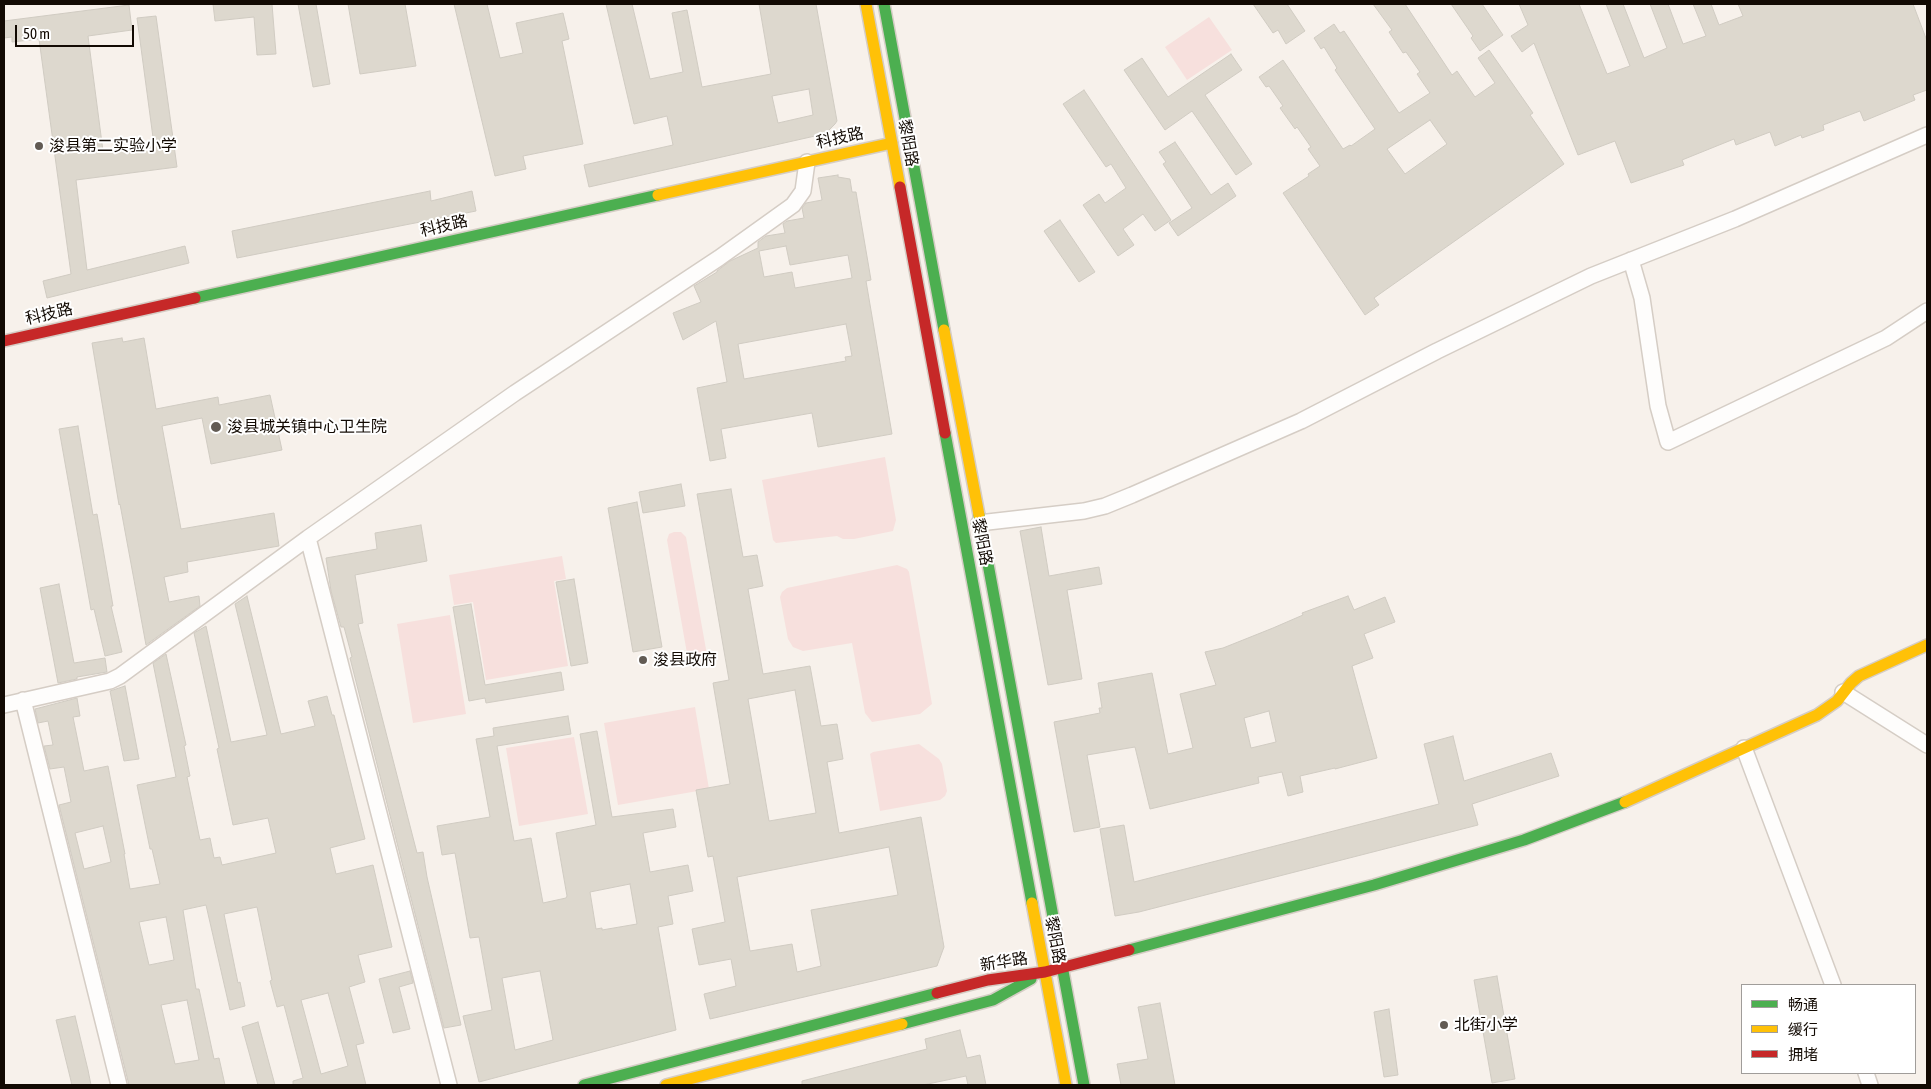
<!DOCTYPE html>
<meta charset="utf-8">
<style>
body{margin:0}
#map{position:relative;width:1931px;height:1089px;overflow:hidden;background:#f7f1eb;font-family:"Asap Condensed","Noto Sans SC",sans-serif}
canvas{display:block}
.frame{position:absolute;inset:0;border:5px solid #120a03;pointer-events:none}
.legend{position:absolute;left:1741px;top:984px;width:175px;height:90px;box-sizing:border-box;background:#fff;border:1px solid #a09d9a;margin:0;padding:6px 9px;list-style:none;font-size:15px;color:#120a03}
.legend li{display:flex;align-items:center;gap:10px;height:25px}
.legend b{width:25px;border:1px solid #a09d9a}
.scale{position:absolute;left:15px;top:25px;width:119px;height:22px;box-sizing:border-box;border:2px solid #120a03;border-top:0;padding-left:6px;font-size:15px;line-height:18px;white-space:nowrap;color:#120a03;-webkit-text-stroke:4px #fff;paint-order:stroke}
</style>
<div id="map">
<canvas width="1931" height="1089"></canvas>
<div class="frame"></div>
<ul class="legend">
<li><b style="height:6px;background:#4caf50"></b>畅通</li>
<li><b style="height:6px;background:#ffc107"></b>缓行</li>
<li><b style="height:6px;background:#c62828"></b>拥堵</li>
</ul>
<div class="scale">50 m</div>
</div>
<script>
const ctx = document.querySelector('canvas').getContext('2d');
ctx.lineJoin = 'round';
function paint(path, color) {
  ctx.fillStyle = color;
  ctx.fill(path, 'evenodd');
}
function toPath(rows) {
  const path = new Path2D();
  for (const r of rows) {
    path.moveTo(r[0], r[1]);
    for (let i = 2; i < r.length; i += 2) path.lineTo(r[i], r[i + 1]);
  }
  return path;
}
function trace(path, color, width, dash) {
  ctx.strokeStyle = color;
  ctx.lineWidth = width;
  ctx.lineCap = dash ? 'butt' : 'round';
  ctx.setLineDash(dash || []);
  ctx.stroke(path);
}
function drawText(font, color, halo, rows, align = 'center') {
  ctx.font = font + ' "Asap Condensed","Noto Sans SC",sans-serif';
  ctx.lineWidth = 4;
  ctx.setLineDash([]);
  ctx.textBaseline = 'middle';
  ctx.strokeStyle = halo;
  ctx.fillStyle = color;
  for (const [text, x, y, turn = 0] of rows) {
    ctx.save();
    ctx.translate(x, y);
    ctx.rotate((+turn || 0) * Math.PI / 180);
    ctx.textAlign = isNaN(turn) ? turn : align;
    if (halo) ctx.strokeText(text, 0, 0);
    ctx.fillText(text, 0, 0);
    ctx.restore();
  }
}
paint(toPath([
 [1209,17,1232,50,1187,80,1165,47],
 [885,457,896,520,893,531,854,539,843,539,837,536,776,543,773,540,762,480],
 [674,532,681,532,686,537,707,655,703,662,698,664,694,664,688,659,667,540,669,534],
 [562,556,566,579,554,581,568,666,486,680,473,602,454,605,449,575],
 [897,565,907,569,909,572,932,704,920,714,872,722,865,713,852,643,803,651,793,647,788,639,780,597,782,592,787,588],
 [450,615,466,714,413,723,397,624],
 [695,707,709,789,618,805,604,723],
 [574,737,588,814,519,826,506,748],
 [919,744,939,759,942,764,947,791,945,796,940,800,880,811,870,754,873,752]
]), '#f7e0dd');
const building = toPath([
 [213,4,272,4,276,54,257,55,254,17,215,21,213,4],
 [298,4,316,4,330,84,313,87,298,4],
 [348,4,405,4,416,66,360,74,348,4],
 [454,4,487,4,500,58,523,53,516,23,563,13,569,39,562,41,583,144,523,156,526,169,495,176,454,4],
 [606,4,632,4,650,79,683,72,672,13,687,10,702,87,771,74,759,4,816,4,837,121,835,124,827,132,815,136,589,187,584,165,673,145,667,116,634,124,606,4],
 [809,89,813,115,778,123,772,96,809,89],
 [1253,4,1287,4,1305,31,1286,44,1278,30,1273,33,1253,4],
 [1373,4,1405,4,1452,75,1457,71,1475,97,1495,83,1478,58,1489,50,1533,113,1530,115,1564,164,1374,298,1379,305,1365,315,1283,193,1309,176,1308,174,1320,166,1308,149,1311,147,1297,127,1295,129,1280,108,1283,106,1269,86,1266,87,1259,77,1283,60,1343,149,1350,145,1351,146,1375,129,1335,70,1337,68,1324,47,1321,49,1314,38,1334,24,1340,33,1344,31,1399,113,1430,93,1417,74,1420,72,1406,52,1403,53,1389,32,1392,30,1373,4],
 [1430,120,1447,144,1405,174,1387,149,1430,120],
 [1451,4,1482,4,1503,35,1480,51,1471,38,1473,36,1451,4],
 [1519,4,1579,4,1607,74,1630,66,1606,4,1623,4,1644,58,1667,48,1650,4,1668,4,1683,44,1706,36,1693,4,1711,4,1719,25,1743,16,1738,4,1913,4,1927,41,1927,90,1913,95,1915,100,1864,121,1860,111,1823,125,1824,130,1802,138,1801,135,1775,146,1770,132,1736,145,1734,139,1682,160,1684,165,1631,183,1615,141,1578,155,1534,43,1522,52,1511,36,1528,25,1519,4],
 [129,5,132,30,88,36,103,151,154,145,137,18,156,16,177,167,76,180,87,270,185,246,189,263,47,298,43,281,71,274,39,39,12,42,12,37,4,38,4,21,129,5],
 [1231,54,1242,70,1205,95,1252,164,1236,175,1192,111,1165,130,1124,70,1142,58,1168,97,1231,54],
 [1084,90,1171,220,1155,231,1143,214,1123,229,1134,245,1118,256,1083,205,1099,194,1105,203,1126,188,1111,164,1106,167,1063,104,1084,90],
 [1175,142,1211,195,1228,183,1236,196,1178,236,1169,223,1192,208,1163,164,1166,162,1159,152,1175,142],
 [838,175,838,177,850,179,852,192,856,192,871,280,866,281,892,434,818,447,812,413,721,429,726,458,710,461,697,388,727,382,716,321,683,340,673,313,701,302,694,286,717,272,717,271,730,261,758,248,758,242,766,236,785,233,783,224,787,221,804,218,802,208,806,203,822,200,818,178,838,175],
 [786,246,790,265,848,255,852,278,795,288,792,272,764,277,759,251,786,246],
 [846,324,852,356,845,357,846,361,744,379,738,344,846,324],
 [430,191,431,201,472,191,476,211,237,258,232,231,430,191],
 [1060,220,1095,272,1079,282,1044,231,1060,220],
 [122,338,123,342,144,338,156,409,218,397,219,405,270,395,282,450,211,464,202,418,162,426,181,529,274,513,279,546,187,562,188,572,164,577,169,602,199,596,200,606,146,645,120,504,119,505,92,343,122,338],
 [78,426,93,515,97,514,113,606,111,606,122,652,105,656,94,609,91,610,59,429,78,426],
 [681,484,685,506,643,513,639,492,681,484],
 [731,489,743,557,757,555,763,586,748,589,763,674,810,666,821,726,837,724,843,759,827,762,839,833,921,817,944,947,937,966,710,1019,704,994,736,986,731,959,699,965,692,929,725,922,713,856,708,857,696,790,730,784,713,683,729,680,697,494,731,489],
 [795,690,816,813,769,821,748,699,795,690],
 [889,847,898,895,811,910,821,966,797,972,792,944,750,951,737,877,889,847],
 [637,502,662,647,633,652,608,508,637,502],
 [421,525,427,561,355,575,363,623,358,624,417,853,423,852,427,877,461,1025,444,1028,350,658,352,657,344,627,341,627,331,591,326,558,377,549,375,533,421,525],
 [1041,527,1049,576,1099,567,1102,584,1067,590,1082,679,1048,685,1020,531,1041,527],
 [574,579,588,663,571,666,556,582,574,579],
 [59,584,74,663,105,658,107,672,77,677,77,679,58,683,40,588,59,584],
 [247,596,281,734,315,726,308,701,327,696,332,715,334,715,365,839,330,848,336,874,373,865,392,947,358,955,365,982,349,987,364,1043,356,1045,366,1085,293,1085,293,1081,303,1078,284,1005,277,1007,270,981,272,980,257,907,224,914,238,983,240,982,245,1006,230,1010,206,905,183,910,196,989,199,989,214,1059,219,1058,225,1085,129,1085,59,805,71,802,64,767,50,769,44,746,53,745,48,721,38,723,35,709,77,698,80,716,73,717,84,771,108,766,125,854,124,854,130,889,160,884,152,849,150,849,137,785,176,777,153,663,166,654,186,745,184,746,190,776,187,777,200,840,210,838,214,858,220,857,222,865,276,853,268,818,233,825,217,749,219,748,194,633,206,626,231,742,267,735,235,604,247,596],
 [103,826,111,862,84,869,75,833,103,826],
 [166,917,174,960,149,965,139,922,166,917],
 [328,993,348,1066,321,1074,301,1000,328,993],
 [187,1000,199,1060,175,1064,161,1005,187,1000],
 [1348,596,1354,610,1385,597,1395,622,1364,634,1373,658,1352,666,1377,758,1335,769,1335,768,1300,776,1303,792,1288,796,1282,772,1258,777,1259,783,1150,809,1135,747,1087,755,1100,827,1074,832,1054,722,1100,713,1099,708,1102,708,1098,683,1152,673,1168,754,1193,748,1180,694,1216,685,1205,652,1223,648,1273,628,1303,615,1302,613,1348,596],
 [1269,711,1276,742,1251,748,1244,718,1269,711],
 [471,604,485,685,561,672,564,690,486,703,485,698,469,701,453,607,471,604],
 [125,686,139,759,124,761,110,691,125,686],
 [568,716,571,734,497,746,514,841,531,838,543,903,566,898,567,896,556,833,596,825,580,734,597,731,612,817,673,809,676,827,643,833,650,872,688,865,693,891,668,896,673,924,658,927,676,1030,479,1082,463,1016,492,1010,479,937,470,938,455,853,442,855,437,826,490,817,476,739,494,736,493,728,568,716],
 [630,884,637,924,602,930,602,928,596,929,590,892,630,884],
 [540,971,553,1040,515,1050,502,978,540,971],
 [1453,736,1464,781,1551,753,1559,776,1472,804,1478,825,1139,912,1115,916,1100,829,1124,825,1134,882,1439,804,1424,744,1453,736],
 [410,971,413,983,399,987,410,1029,393,1033,379,979,410,971],
 [1497,976,1515,1079,1492,1083,1474,980,1497,976],
 [1160,1003,1175,1085,1121,1085,1117,1064,1148,1059,1138,1007,1160,1003],
 [1389,1009,1398,1075,1384,1077,1374,1012,1389,1009],
 [75,1016,88,1070,91,1085,72,1085,56,1020,75,1016],
 [258,1022,275,1085,258,1085,242,1027,258,1022],
 [960,1030,967,1058,980,1055,986,1085,968,1085,966,1076,923,1085,802,1085,802,1081,927,1049,925,1039,960,1030]
]);
paint(building, '#ddd8ce');
trace(building, '#d0cbc2', 1);
const street = toPath([
 [1631,260,1642,298,1658,406,1668,442,1886,338,1927,311],
 [979,523,1084,511,1105,506,1132,495,1301,421,1437,351,1591,276,1735,219,1927,135],
 [308,538,449,1085],
 [1843,692,1927,745],
 [23,700,119,1085],
 [4,705,110,681,120,676,308,538,515,393,719,258,793,205,803,191,807,162],
 [1744,748,1833,985],
 [1866,1073,1870,1085]
]);
const fast = toPath([
 [884,4,944,330],
 [195,298,658,195],
 [945,433,1032,903],
 [979,515,1084,1085],
 [1129,950,1374,885,1524,840,1625,802],
 [902,1024,993,1000,1031,979],
 [584,1085,937,993]
]);
const slow = toPath([
 [866,4,900,187],
 [658,195,892,143],
 [944,330,979,515],
 [1625,802,1817,715,1837,701,1851,683,1859,676,1927,645],
 [1032,903,1066,1085],
 [666,1085,902,1024]
]);
const jam = toPath([
 [900,187,945,433],
 [4,341,195,298],
 [937,993,988,980,1045,972,1129,950]
]);
trace(street, '#d5cdc5', 18);
trace(fast, '#d5cdc5', 14);
trace(slow, '#d5cdc5', 14);
trace(jam, '#d5cdc5', 14);
trace(street, '#fefdfc', 15);
trace(fast, '#4caf50', 11);
trace(slow, '#ffc107', 11);
trace(jam, '#c62828', 11);
for (const [x, y, r, color] of [
 [39,146,5,"#625b54"],
 [216,427,6,"#625b54"],
 [643,660,5,"#625b54"],
 [1444,1025,5,"#625b54"]
]) {
  const dot = new Path2D();
  dot.arc(x, y, r, 0, 2 * Math.PI);
  ctx.fillStyle = color;
  ctx.fill(dot);
  trace(dot, '#fff', 2);
}
drawText('16px', '#120a03', '#fff', [
 ["科技路",840,138,-12],
 ["黎阳路",908,143,80],
 ["科技路",444,226,-13],
 ["科技路",49,314,-13],
 ["黎阳路",982,542,79],
 ["黎阳路",1055,940,79],
 ["新华路",1004,962,-9]
]);
drawText('16px', '#120a03', '#fff', [
 ["浚县第二实验小学",49,146],
 ["浚县城关镇中心卫生院",227,427],
 ["浚县政府",653,660],
 ["北街小学",1454,1025]
], 'left');
</script>
